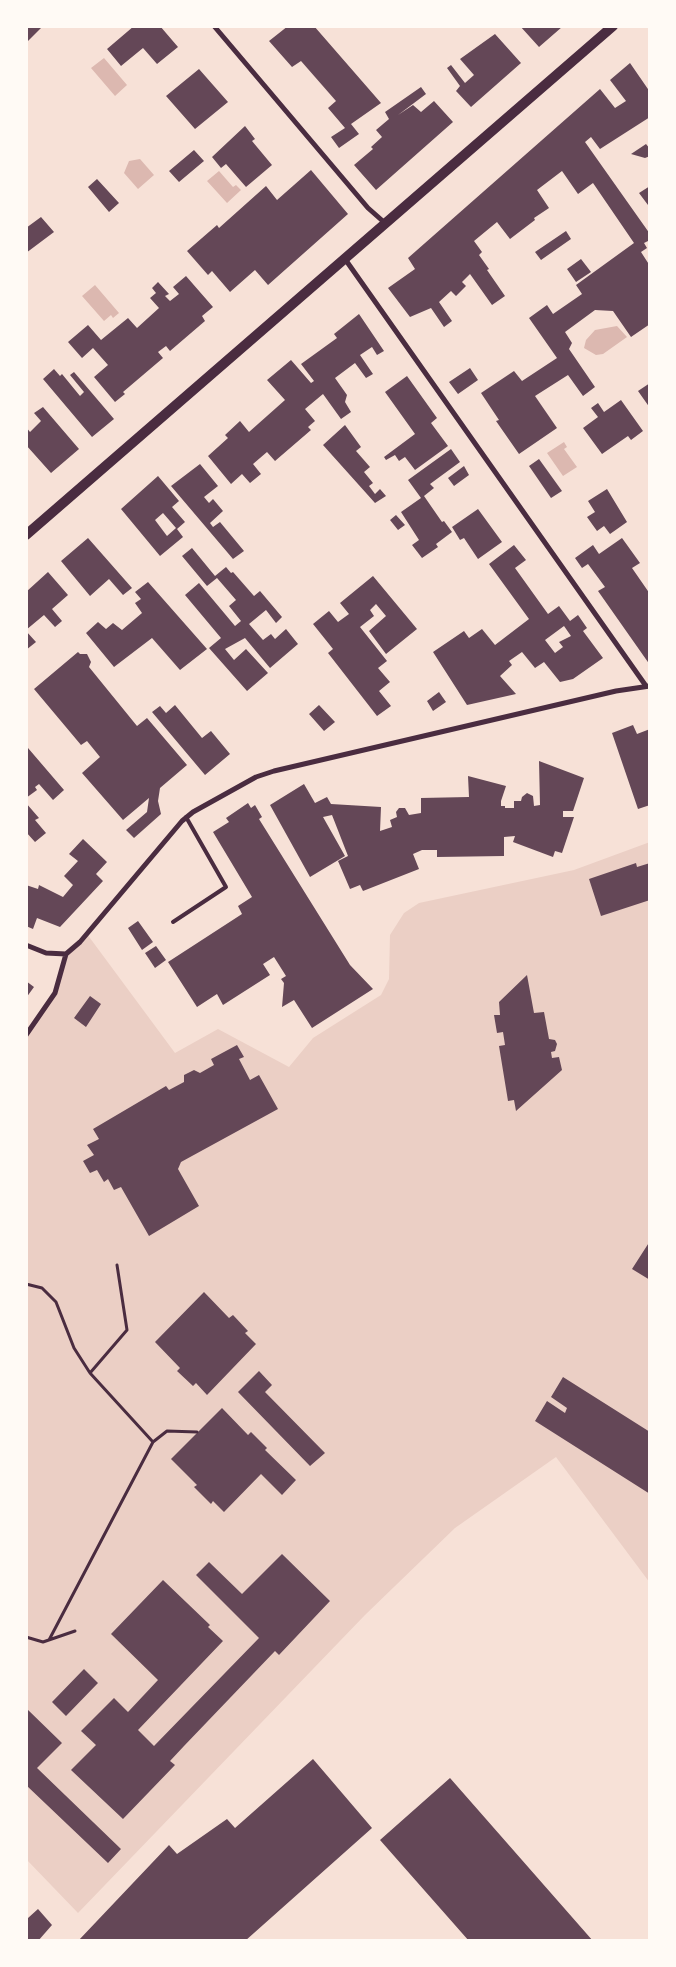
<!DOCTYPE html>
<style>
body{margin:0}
#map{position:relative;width:676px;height:1967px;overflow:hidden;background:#f7e1d7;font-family:Rubik,sans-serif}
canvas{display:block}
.frame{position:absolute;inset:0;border:28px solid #fffaf5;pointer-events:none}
</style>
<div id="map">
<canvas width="676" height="1967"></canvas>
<div class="frame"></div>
</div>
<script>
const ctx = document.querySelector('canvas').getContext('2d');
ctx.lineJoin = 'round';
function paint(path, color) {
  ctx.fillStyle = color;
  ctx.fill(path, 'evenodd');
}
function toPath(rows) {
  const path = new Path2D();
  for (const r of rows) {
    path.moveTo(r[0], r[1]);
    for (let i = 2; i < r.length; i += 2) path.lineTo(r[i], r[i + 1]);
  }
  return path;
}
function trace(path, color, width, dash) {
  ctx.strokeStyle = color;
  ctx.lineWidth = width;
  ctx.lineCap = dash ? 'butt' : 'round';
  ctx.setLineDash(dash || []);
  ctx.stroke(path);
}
paint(toPath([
 [650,842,650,1583,556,1457,455,1528,365,1615,78,1913,26,1859,26,1035,55,993,66,954,87,934,175,1053,218,1029,289,1067,313,1038,381,995,389,979,390,935,404,913,419,903,574,870]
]), '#ebcfc5');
paint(toPath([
 [104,58,127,85,115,96,91,68],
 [140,159,154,175,138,189,124,173,129,161],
 [219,171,233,187,236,185,241,190,227,203,207,181],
 [95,285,119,313,113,318,111,315,104,321,82,296],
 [617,326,627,337,603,354,596,355,584,348,586,340,595,330],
 [564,442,567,447,564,449,577,467,563,476,547,453]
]), '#dcb8b0');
paint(toPath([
 [26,26,43,26,26,43],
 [134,26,160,26,178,47,157,64,143,48,121,66,107,49],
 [288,26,314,26,381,103,351,124,359,134,339,148,331,137,345,128,328,108,336,101,301,61,292,67,269,41],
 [520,26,561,26,562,27,539,47],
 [495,34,521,63,471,107,456,91,460,86,447,68,451,65,465,83,474,75,460,59],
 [630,63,650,92,650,117,600,149,591,137,585,142,650,234,650,240,644,243,647,248,641,252,650,266,650,324,631,337,613,311,595,310,565,332,572,343,569,349,595,387,583,396,568,375,535,396,557,428,519,454,496,421,499,420,481,393,514,371,522,381,557,358,529,318,547,305,553,314,582,294,576,285,634,243,593,183,578,194,562,171,537,190,549,208,534,218,535,220,510,239,497,222,474,241,482,252,479,255,489,269,487,270,505,296,492,305,470,274,462,282,466,286,456,296,451,291,439,302,452,321,444,327,431,308,410,317,388,288,415,269,408,258,600,89,615,108,626,101,610,80],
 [199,69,228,102,195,129,166,96],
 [421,87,426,94,398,115,413,105,421,112,434,101,453,122,376,190,354,165,373,149,371,147,382,137,376,130,389,119,385,112],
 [245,126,255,139,252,141,272,165,246,187,226,164,221,168,212,157],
 [646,144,650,149,650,156,645,158,631,154],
 [194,150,204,161,179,182,169,171],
 [311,170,348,214,268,285,255,270,230,292,212,271,208,275,187,251,217,225,219,228,266,186,277,200],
 [97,179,119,203,109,212,88,187],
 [650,186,650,204,648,205,639,193],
 [41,217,54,232,26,253,26,228],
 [566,231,571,239,541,260,535,252],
 [581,259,591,272,576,282,567,269],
 [186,276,213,307,202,316,205,321,170,351,166,346,158,352,163,358,123,392,125,394,115,402,94,377,108,365,93,348,82,358,68,342,88,325,101,340,128,318,137,328,159,308,150,298,156,293,152,288,158,282,169,294,165,296,170,301,179,294,173,287],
 [359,314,384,351,377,355,372,347,360,355,373,374,366,378,355,363,335,378,347,395,345,402,351,412,341,419,323,394,305,409,315,421,308,427,311,430,275,461,267,452,253,464,261,474,250,483,242,474,231,484,208,456,228,438,225,435,240,421,249,432,285,400,267,380,291,360,311,383,314,381,301,364,337,338,334,334],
 [470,368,478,380,458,394,449,382],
 [54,369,60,376,62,374,80,396,84,392,70,375,74,372,114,419,92,437,43,379],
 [407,376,437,418,431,423,448,446,415,470,405,457,399,461,395,455,386,460,384,457,415,434,385,392],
 [650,383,650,408,638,391],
 [621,400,643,431,631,440,628,436,602,454,583,428,598,417,591,408,598,403,604,412],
 [43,407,79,449,51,473,26,445,26,427,30,432,41,421,34,413],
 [345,425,361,447,356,451,370,467,364,472,373,483,369,486,375,494,380,489,386,496,375,503,323,445],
 [451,449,460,462,430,484,434,488,424,496,442,522,444,521,452,532,436,544,438,547,422,558,412,545,419,540,401,512,421,498,408,480],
 [539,459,562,491,551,498,529,466],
 [200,464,218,486,204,497,209,503,213,499,223,511,210,523,213,527,220,522,244,551,233,559,171,486],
 [464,466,469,475,454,486,448,478],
 [158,476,179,501,172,507,185,522,177,529,183,537,160,556,121,509],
 [163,513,176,528,167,536,155,520],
 [607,489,627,522,610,534,604,526,597,531,587,517,595,512,588,501],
 [478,509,502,542,478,559,464,538,460,540,452,527],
 [396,515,405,525,398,530,390,520],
 [88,538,132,588,123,595,109,579,90,596,61,561],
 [622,538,640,563,632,568,650,594,650,665,598,591,605,587,588,564,582,568,575,558,593,545,599,554],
 [514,545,526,560,515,568,548,614,559,606,570,621,578,615,587,628,583,631,603,658,573,679,560,682,544,662,535,668,522,652,509,661,512,665,500,676,516,694,467,705,433,652,464,631,469,638,482,629,495,645,529,619,489,564],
 [564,626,571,636,559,642,563,647,555,653,545,640],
 [192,548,215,576,226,567,231,573,233,572,254,596,260,591,282,617,276,623,266,610,249,624,263,640,271,634,275,639,286,629,298,644,270,668,245,638,225,649,234,660,246,649,268,673,247,691,209,648,221,638,185,595,199,583,235,626,241,621,229,606,236,600,217,578,207,586,182,556],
 [48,572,68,595,52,609,62,621,55,627,44,615,26,630,26,592],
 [373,576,417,629,386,654,369,631,386,616,376,604,370,610,374,616,360,627,387,661,378,668,390,682,379,691,391,706,377,716,328,653,333,649,313,624,329,611,338,622,349,614,340,603],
 [148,582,207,649,180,670,152,638,114,667,86,633,98,622,106,629,113,623,122,630,142,613,135,603,141,599,135,592],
 [26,631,36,642,26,650],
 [78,652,80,654,87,654,91,662,89,667,137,726,147,718,187,765,160,788,158,801,161,814,134,838,126,830,147,812,149,798,123,820,82,773,100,757,87,741,81,745,34,689],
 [439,692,446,702,433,711,427,701],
 [175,705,202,738,211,731,230,754,205,775,152,712,160,706,166,713],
 [319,705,335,722,324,731,309,714],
 [633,725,637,734,650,729,650,805,638,809,612,733],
 [28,748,64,790,53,800,39,784,35,787,37,790,26,798],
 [539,761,584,778,573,811,563,811,563,817,574,817,562,853,555,851,553,857,513,842,515,836,504,837,504,856,437,857,437,850,422,850,413,854,419,869,363,891,360,885,350,889,338,861,348,856,332,815,323,817,345,856,310,877,270,805,304,784,315,803,327,797,331,804,381,807,380,831,392,827,390,820,397,817,396,812,399,808,405,808,409,815,421,813,421,798,469,797,468,776,506,786,501,801,501,806,505,806,505,808,514,808,514,801,521,801,522,797,527,793,533,796,534,806,540,805],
 [26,803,39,818,35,820,46,833,35,842,26,832],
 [248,803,251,808,255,805,262,817,259,819,350,965,373,989,312,1028,294,1000,282,1007,284,983,281,979,286,976,274,957,263,964,270,975,223,1005,217,994,197,1007,168,962,242,914,238,906,252,897,213,832,229,822,226,818],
 [83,839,107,862,96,874,103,881,60,927,37,918,33,929,26,926,26,885,38,889,39,885,63,897,73,885,64,876,78,861,69,854],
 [636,863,637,867,650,863,650,900,601,916,589,879],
 [138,921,153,942,142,950,128,928],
 [156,946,166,960,155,968,145,953],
 [527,975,534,1013,544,1012,549,1039,555,1040,557,1044,555,1051,551,1052,552,1058,559,1057,562,1070,516,1111,514,1100,508,1101,499,1046,505,1045,503,1032,497,1033,494,1015,500,1015,499,1002],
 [26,981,34,987,26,998],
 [90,996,101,1004,86,1027,74,1018],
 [237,1045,244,1057,239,1059,250,1080,259,1075,278,1109,181,1162,178,1169,199,1206,149,1236,121,1187,114,1190,108,1179,104,1182,97,1170,90,1173,83,1161,94,1155,87,1145,99,1139,93,1129,166,1086,169,1090,184,1082,184,1075,194,1070,200,1073,214,1065,211,1059],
 [650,1241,650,1280,632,1269],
 [204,1292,229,1318,233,1315,248,1331,245,1333,256,1344,207,1395,196,1383,193,1386,177,1371,180,1368,155,1342],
 [259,1371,272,1385,265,1392,325,1453,310,1466,238,1392],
 [563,1377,650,1432,650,1494,535,1421,547,1401,565,1413,567,1408,551,1397],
 [222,1408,248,1435,251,1432,267,1448,265,1450,296,1480,282,1495,261,1474,224,1512,213,1501,211,1504,194,1487,197,1485,171,1459],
 [282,1554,330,1601,279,1655,275,1651,184,1746,170,1761,175,1765,123,1819,71,1770,96,1745,81,1731,114,1698,128,1712,158,1680,111,1634,163,1580,210,1625,208,1627,223,1641,138,1730,154,1746,259,1638,196,1575,209,1562,242,1594],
 [84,1669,98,1683,66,1716,52,1702],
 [26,1708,62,1743,37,1768,121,1849,108,1863,26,1785],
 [313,1759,372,1828,245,1941,78,1941,169,1845,177,1854,227,1819,235,1828],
 [450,1778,593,1941,469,1941,380,1840],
 [38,1909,52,1925,38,1941,26,1941,26,1917,28,1918]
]), '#644757');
trace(toPath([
 [117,1265,127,1330,90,1373,153,1442],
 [26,1284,42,1288,56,1302,74,1348,90,1373],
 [26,1637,43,1642,75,1631],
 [49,1640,153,1442,167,1431,197,1432]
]), '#4a2c40', 3);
trace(toPath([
 [173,922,226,887,186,817]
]), '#4a2c40', 4);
trace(toPath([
 [214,26,368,208,385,223],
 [345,259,646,686],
 [26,945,46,953,66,954,80,942,182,821,193,812,256,777,274,771,616,691,650,686],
 [26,1035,55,993,66,954]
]), '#4a2c40', 5);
trace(toPath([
 [26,535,613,26]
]), '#4a2c40', 10);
</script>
